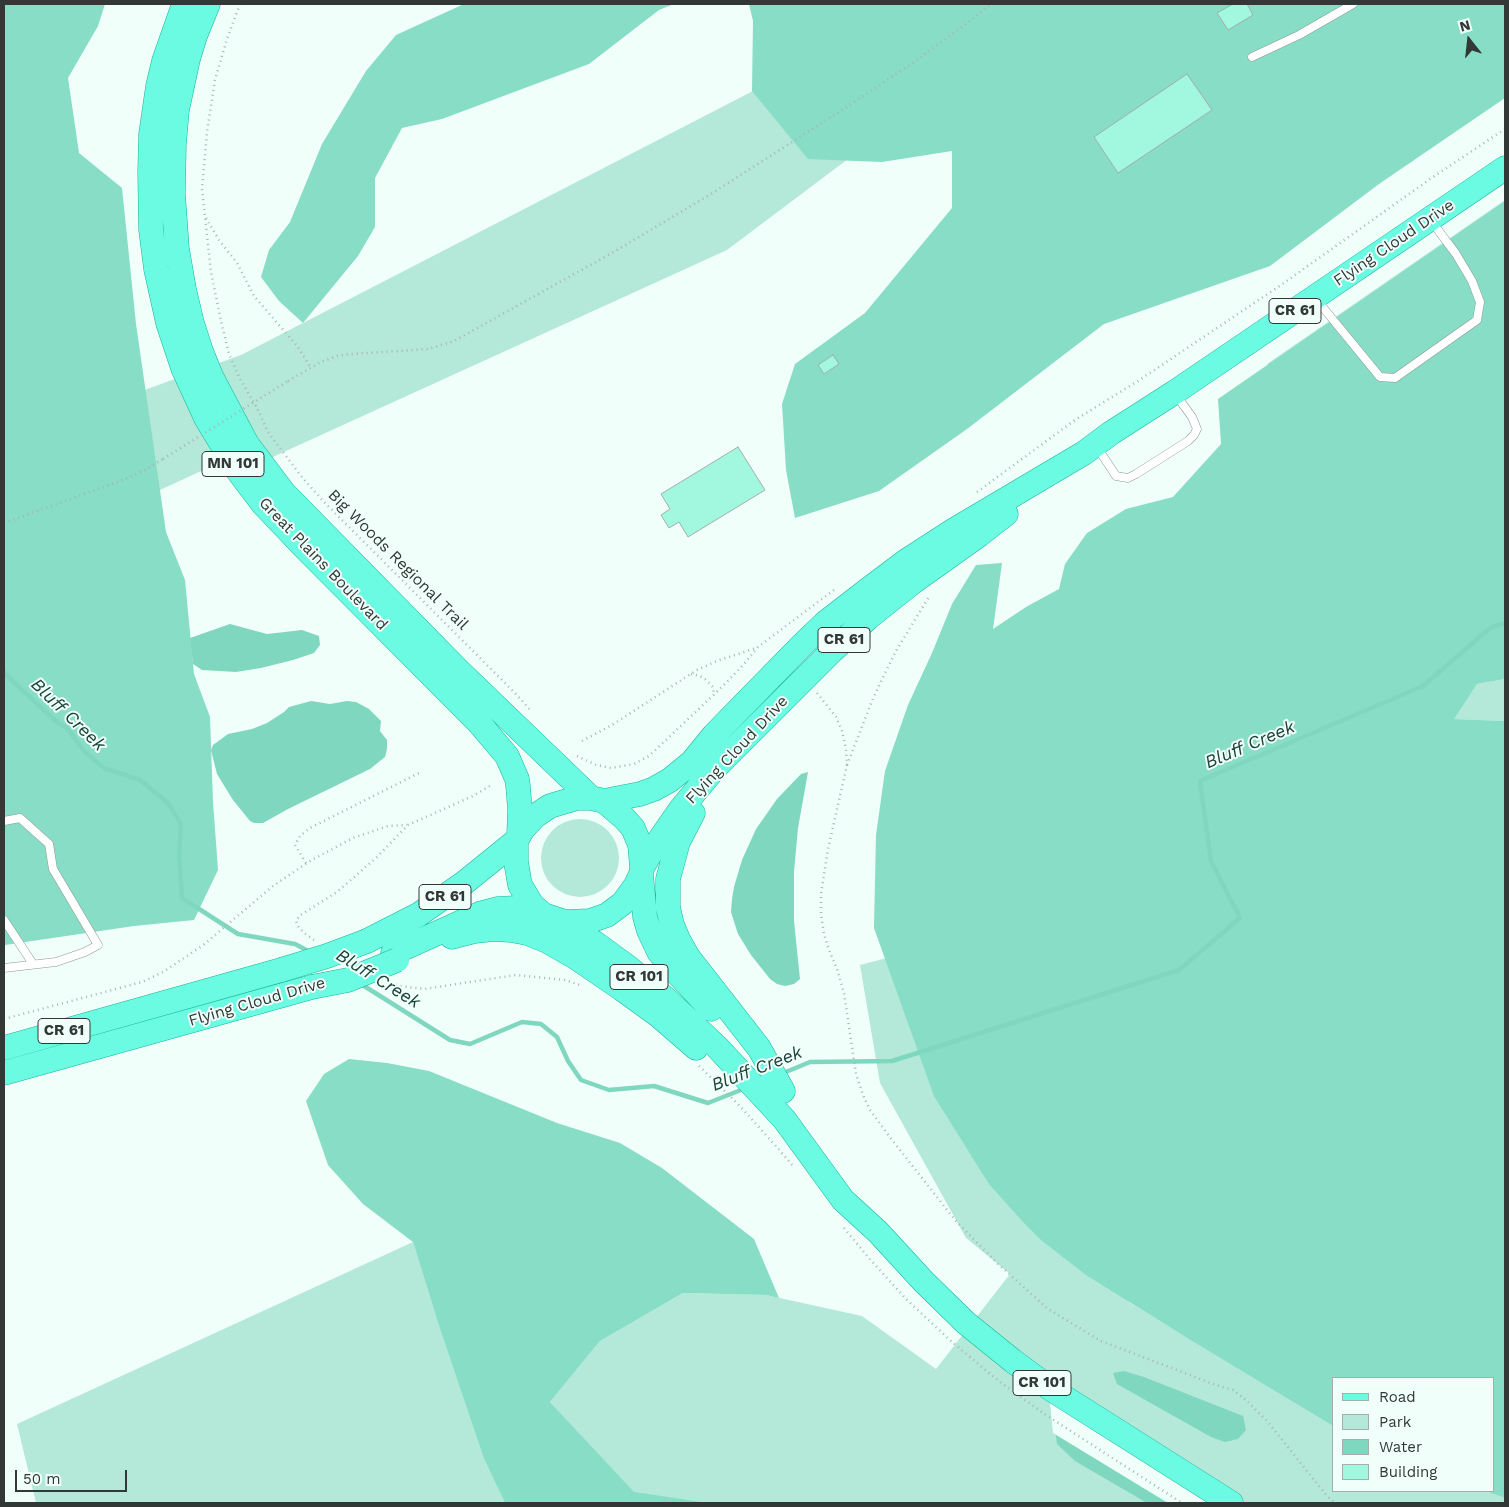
<!DOCTYPE html>
<style>
body{margin:0}
#map{position:relative;width:1509px;height:1507px;overflow:hidden;background:#f0fffa;font-family:"Work Sans",sans-serif}
canvas{display:block}
.frame{position:absolute;inset:0;border:5px solid #323836;pointer-events:none}
.legend{position:absolute;left:1332px;top:1377px;width:162px;height:115px;box-sizing:border-box;background:#f0fffa;border:1px solid #a4afac;margin:0;padding:6px 9px;list-style:none;font-size:15px;color:#323836}
.legend li{display:flex;align-items:center;gap:10px;height:25px}
.legend b{width:25px;border:1px solid #a4afac}
.north{position:absolute;left:1444px;top:15px;width:50px;height:50px;-webkit-text-stroke:4px #f0fffa;paint-order:stroke;rotate:344deg;font-size:14px;font-weight:700;line-height:20px;text-align:center;color:#323836}
.north::after{content:'';display:block;margin:auto;width:18px;height:22px;background:#323836;clip-path:polygon(50% 0,100% 100%,50% 72%,0 100%)}
.scale{position:absolute;left:15px;top:1470px;width:112px;height:22px;box-sizing:border-box;border:2px solid #323836;border-top:0;padding-left:6px;font-size:15px;line-height:18px;white-space:nowrap;color:#323836;-webkit-text-stroke:4px #f0fffa;paint-order:stroke}
</style>
<div id="map">
<canvas width="1509" height="1507"></canvas>
<div class="frame"></div>
<ul class="legend">
<li><b style="height:6px;background:#6bfbe2"></b>Road</li>
<li><b style="height:14px;background:#b4e8d8"></b>Park</li>
<li><b style="height:14px;background:#80d7bf"></b>Water</li>
<li><b style="height:14px;background:#a1f8df"></b>Building</li>
</ul>
<div class="north">N</div>
<div class="scale">50 m</div>
</div>
<script>
const ctx = document.querySelector('canvas').getContext('2d');
ctx.lineJoin = 'round';
function paint(path, color) {
  ctx.fillStyle = color;
  ctx.fill(path, 'evenodd');
}
function toPath(rows) {
  const path = new Path2D();
  for (const r of rows) {
    if (r.length === 3) {
      path.moveTo(r[0] + r[2], r[1]);
      path.arc(r[0], r[1], r[2], 0, 2 * Math.PI);
      continue;
    }
    path.moveTo(r[0], r[1]);
    for (let i = 2; i < r.length; i += 2) path.lineTo(r[i], r[i + 1]);
  }
  return path;
}
function trace(path, color, width, dash) {
  ctx.strokeStyle = color;
  ctx.lineWidth = width;
  ctx.lineCap = dash ? 'butt' : 'round';
  ctx.setLineDash(dash || []);
  ctx.stroke(path);
}
function drawText(font, color, halo, rows, align = 'center') {
  ctx.font = font + ' "Work Sans",sans-serif';
  ctx.lineWidth = 4;
  ctx.setLineDash([]);
  ctx.textBaseline = 'middle';
  ctx.strokeStyle = halo;
  ctx.fillStyle = color;
  for (const [text, x, y, turn = 0] of rows) {
    ctx.save();
    ctx.translate(x, y);
    ctx.rotate((+turn || 0) * Math.PI / 180);
    ctx.textAlign = isNaN(turn) ? turn : align;
    if (halo) ctx.strokeText(text, 0, 0);
    ctx.fillText(text, 0, 0);
    ctx.restore();
  }
}
paint(toPath([
 [1054,4,727,250,253,466,251,448,4,562,4,441,241,355,850,41],
 [1505,200,1505,584,1129,1302,1333,1426,1333,1491,1485,1491,1505,1498,1505,1503,709,1503,634,1493,550,1402,600,1341,683,1293,766,1295,862,1316,936,1369,1010,1274,966,1238,880,1083,860,965,1120,897,1399,544,1267,364],
 [1505,679,1505,721,1453,719,1477,684],
 [580,858,39],
 [413,1242,439,1326,484,1459,505,1503,36,1503,17,1424]
]), '#b4e8d8');
paint(toPath([
 [4,4,105,4,98,26,68,78,79,153,122,188,136,324,166,532,185,580,194,674,210,717,213,802,218,870,194,920,134,926,5,945,4,945],
 [464,4,674,4,659,10,589,64,442,119,402,128,375,178,375,227,358,256,303,323,279,301,261,277,269,250,290,222,322,144,366,71,396,35],
 [749,4,1505,4,1505,98,1379,184,1270,266,1104,324,967,429,879,491,795,518,786,470,782,404,795,364,865,313,952,208,952,151,882,162,808,159,752,91,753,21],
 [1505,201,1505,679,1477,684,1454,719,1505,721,1505,1498,1485,1491,1493,1491,1493,1378,1333,1378,1333,1426,1189,1339,1086,1275,1041,1240,1024,1223,989,1184,934,1096,874,928,876,835,885,771,908,705,932,653,952,604,976,565,1002,563,993,629,1026,607,1059,589,1065,564,1087,533,1126,509,1173,497,1221,444,1218,399],
 [349,1059,387,1063,429,1071,557,1123,620,1143,662,1168,754,1239,779,1298,766,1295,683,1293,600,1341,550,1402,634,1492,709,1503,505,1503,484,1459,439,1326,413,1242,363,1204,328,1165,306,1101,324,1074]
]), '#87ddc5');
paint(toPath([
 [230,624,267,634,302,630,319,636,320,645,314,653,293,660,261,668,236,672,202,670,193,664,190,638],
 [311,701,330,704,347,701,356,702,369,709,381,721,380,731,387,740,387,749,385,757,370,769,288,809,263,823,254,823,250,821,233,800,217,774,211,750,213,745,228,734,252,729,267,723,284,712,289,707],
 [808,772,798,828,794,872,794,921,800,979,794,984,785,986,777,984,770,979,751,955,738,934,731,912,732,899,734,887,742,860,756,829,777,799,801,774],
 [1124,1371,1144,1377,1243,1416,1246,1430,1238,1439,1225,1442,1211,1437,1117,1384,1113,1373],
 [1052,1405,1232,1503,1147,1503,1075,1461,1057,1444]
]), '#80d7bf');
paint(toPath([
 [1050,1403,1052,1403,1234,1503,1168,1503,1053,1433]
]), '#f0fffa');
trace(toPath([
 [4,671,6,675,58,723,67,728,84,751,104,768,140,780,168,803,181,824,179,855,182,898,238,934,295,944,310,952],
 [361,984,450,1040,470,1044,522,1022,541,1024,557,1037,568,1061,581,1080,609,1090,654,1086,708,1103,746,1088],
 [781,1074,810,1062,892,1061,1179,970,1240,918,1211,861,1200,781,1423,686,1490,628,1505,623]
]), '#80d7bf', 4.5);
const building = toPath([
 [1233,4,1247,4,1253,15,1228,30,1217,13,1233,4],
 [1187,74,1212,110,1118,173,1094,137,1187,74],
 [833,355,839,364,824,374,818,365,833,355],
 [738,447,765,490,688,537,679,522,669,528,661,515,670,509,661,494,738,447]
]);
paint(building, '#a1f8df');
trace(building, '#a1afaa', 1);
const service = toPath([
 [1252,57,1299,35,1353,4],
 [1316,299,1380,377,1395,378,1477,320,1480,302,1472,281,1456,254,1432,222],
 [1097,447,1116,476,1128,478,1136,474,1188,441,1194,435,1197,429,1192,417,1176,395],
 [4,821,20,818,49,844,53,869,98,945,85,952,56,962,4,968],
 [4,920,33,964]
]);
const primary = toPath([
 [184,4,164,61,158,86,151,134,150,172,151,230,156,269,168,323,183,368,206,418,238,471,263,504,301,544,479,723,507,756,517,779,518,786,520,810,519,834],
 [208,4,195,36,188,59,177,110,174,144,173,194,177,249,184,289,192,323,201,351,211,376,247,444,284,493,459,671,591,798],
 [604,801,624,818,633,828,640,845,642,868],
 [693,813,678,842,668,879,668,907,672,925,678,939,688,957,759,1048,783,1091],
 [516,841,516,862,520,885,532,905,545,916],
 [641,874,645,917,649,931,659,952,675,971,711,1009],
 [551,919,595,943,628,967,666,999,717,1047,784,1119,843,1200,878,1232,924,1282,966,1323,1013,1361,1051,1389,1231,1503],
 [452,937,475,931,493,929,511,930,527,933,547,941,575,957,622,989,658,1015,696,1048],
 [367,941,418,915,464,883,516,841,523,829,535,816,550,806,577,798,591,798,604,801,640,794,654,789,670,780,692,762,714,735,803,644,825,623,865,592,906,561,954,530,1084,453,1111,433,1175,392,1505,168],
 [393,953,482,913,497,909,516,908,525,909,565,922,590,921,607,915,623,903,636,885,641,874,642,868,653,849,680,810,714,769,832,651,869,617,913,582,979,535,1006,514],
 [4,1048,281,970],
 [4,1073,312,987]
]);
trace(service, '#8c9995', 9);
trace(primary, '#17b599', 25);
trace(toPath([
 [240,4,227,39,215,80,207,132,202,189,211,272,221,321,229,354,240,379,257,408,268,432,301,476,324,502,516,694,532,712],
 [206,218,219,240,237,263,254,296,298,347,311,368],
 [288,381,321,362,337,356,351,354,428,349,454,341,612,253,711,194,842,110,917,60,962,27,991,4],
 [977,492,1075,420,1138,381,1281,285,1433,177,1505,129],
 [4,523,123,480,145,470,163,459],
 [691,674,700,676,705,679,713,687,714,695],
 [817,693,836,717,842,731,846,749,847,765,828,849,821,894,821,914,824,934,829,950,837,969,844,993,856,1074,863,1095,870,1110,889,1136,955,1220,997,1263,1048,1309,1101,1341,1216,1385,1233,1390,1246,1400,1267,1421,1327,1496,1335,1503],
 [582,741,612,725,697,670,717,661,756,648],
 [577,756,596,765,611,768,634,764,649,756,722,687,744,664,758,647,834,590],
 [847,765,872,701,884,675,896,651,930,595],
 [306,863,295,845,300,836,310,828,419,773],
 [314,940,304,933,298,926,296,921,299,916,337,892,376,858,408,825,473,796,493,784],
 [391,983,400,986,424,989,516,975,565,980,580,985],
 [4,1019,142,982,163,972,202,946,273,886,310,861,353,838,388,826,407,825],
 [699,1066,738,1104,775,1145,793,1166],
 [844,1228,868,1257,906,1299,952,1342,1000,1382,1046,1415,1182,1503]
]), '#a9b4b1', 2.5, [1, 4]);
trace(service, '#fff', 8);
trace(primary, '#6bfbe2', 24);
const primaryBridge = toPath([
 [281,970,327,956,367,941],
 [312,987,348,980,397,960]
]);
trace(primaryBridge, '#17b599', 25, []);
trace(toPath([
 [163,459,288,381]
]), '#a9b4b1', 2.5, [1, 4]);
trace(primaryBridge, '#6bfbe2', 24);
for (const [x, y, w] of [
 [1295,311,52],
 [233,464,62],
 [844,640,52],
 [445,897,52],
 [639,977,58],
 [64,1031,52],
 [1042,1383,58]
]) {
  const box = new Path2D();
  box.roundRect(x - w / 2, y - 12.5, w, 25, 4);
  ctx.fillStyle = '#f0fffa';
  ctx.fill(box);
  trace(box, '#323836', 1);
}
drawText('bold 15px', '#323836', null, [
 ["CR 61",1295,311],
 ["MN 101",233,464],
 ["CR 61",844,640],
 ["CR 61",445,897],
 ["CR 101",639,977],
 ["CR 61",64,1031],
 ["CR 101",1042,1383]
]);
drawText('16px', '#323836', '#f0fffa', [
 ["Flying Cloud Drive",1394,243,-34],
 ["Big Woods Regional Trail",398,560,45],
 ["Great Plains Boulevard",323,564,46],
 ["Flying Cloud Drive",737,750,-47],
 ["Flying Cloud Drive",257,1002,-16]
]);
drawText('italic 18px', '#1c4339', '#f0fffa', [
 ["Bluff Creek",68,715,44],
 ["Bluff Creek",1250,745,-23],
 ["Bluff Creek",378,979,32],
 ["Bluff Creek",757,1069,-21]
]);
</script>
